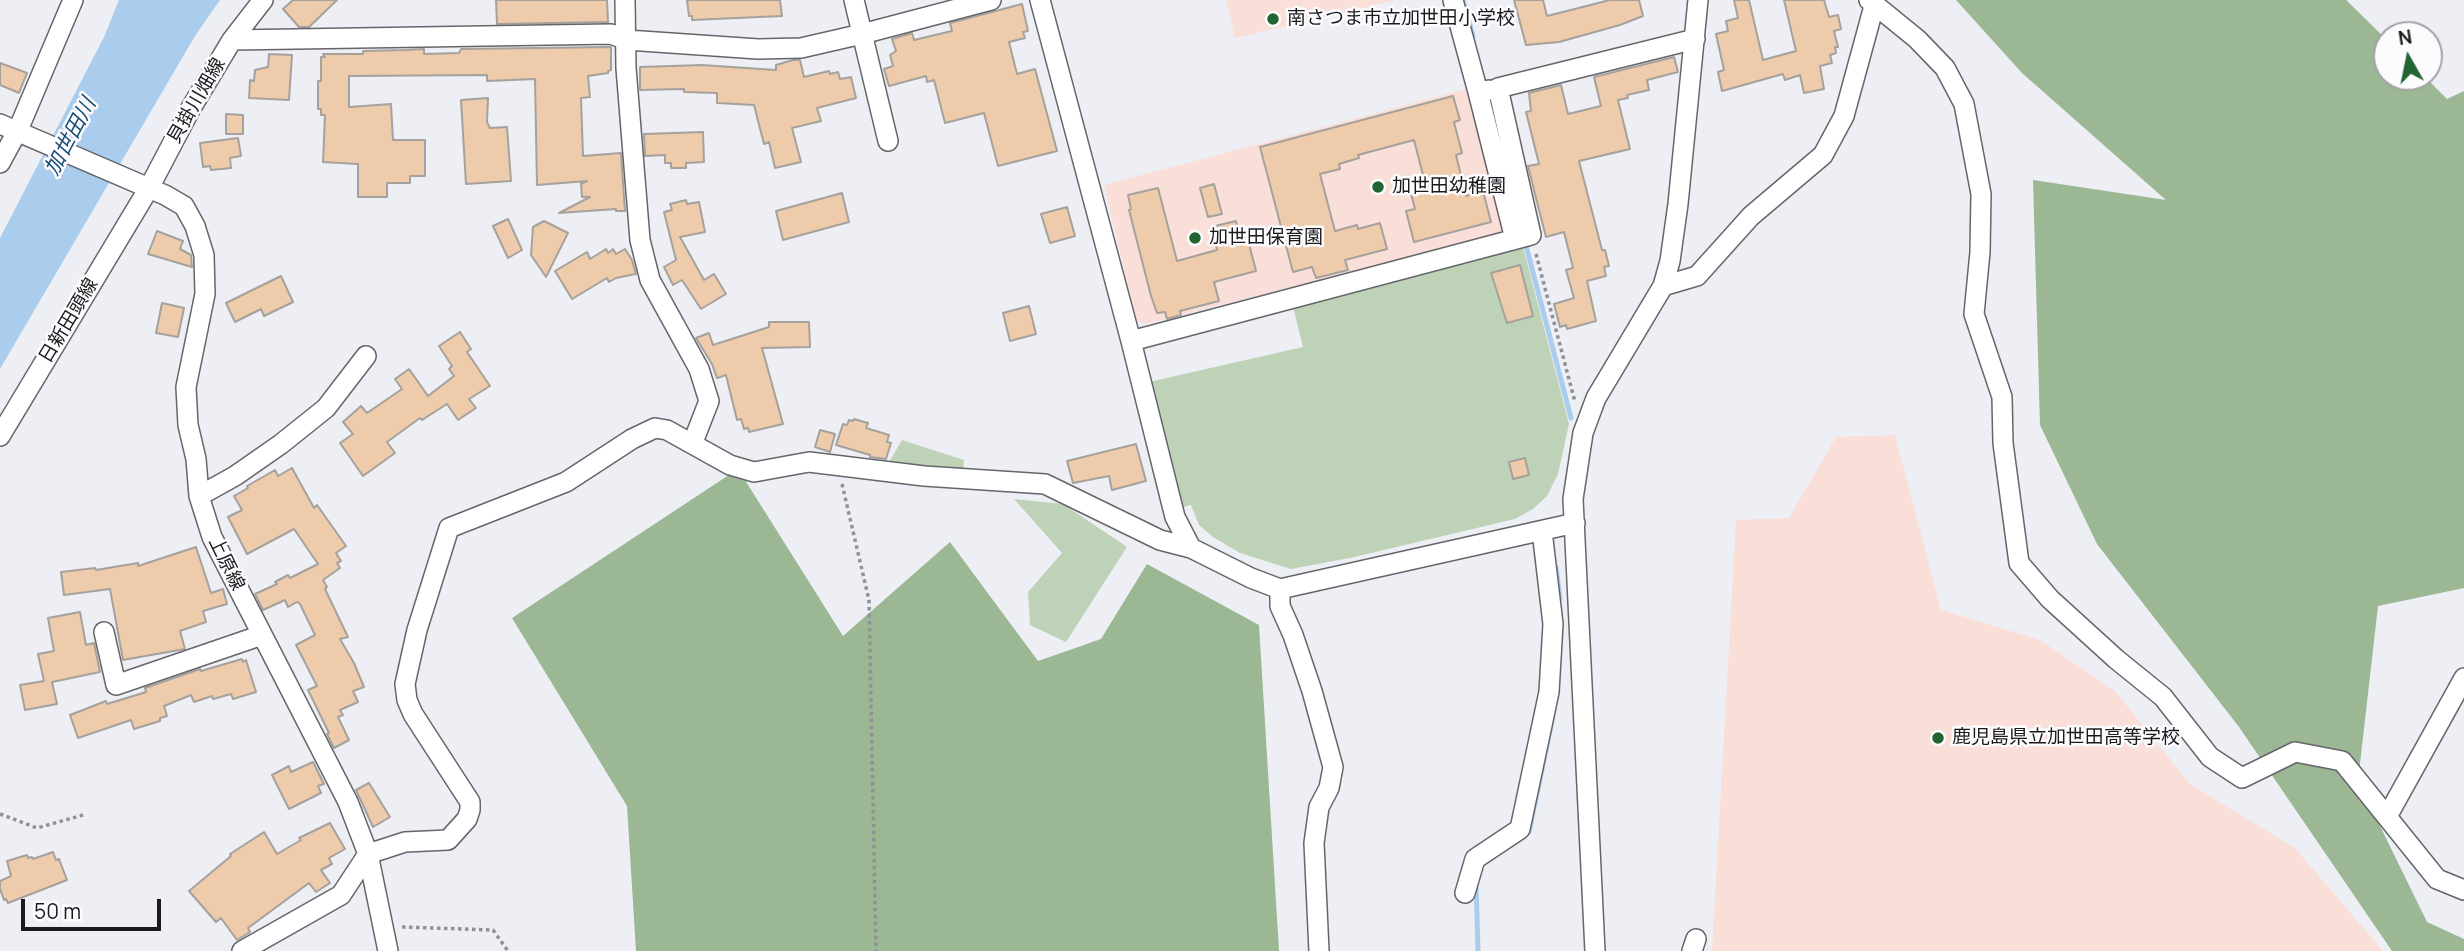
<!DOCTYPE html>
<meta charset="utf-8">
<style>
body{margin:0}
#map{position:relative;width:2464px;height:951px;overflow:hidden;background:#edeff5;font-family:Manrope,sans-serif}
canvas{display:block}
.north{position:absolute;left:2373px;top:21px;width:70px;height:70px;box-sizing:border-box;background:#fcfcff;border:2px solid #a2a2a5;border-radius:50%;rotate:351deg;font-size:19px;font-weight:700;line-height:28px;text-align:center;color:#1a1a1d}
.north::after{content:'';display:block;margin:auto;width:24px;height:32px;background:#226530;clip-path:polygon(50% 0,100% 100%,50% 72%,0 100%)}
.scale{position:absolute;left:21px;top:899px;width:140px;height:32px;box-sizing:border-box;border:4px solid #1a1a1d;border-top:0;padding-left:9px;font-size:21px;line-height:24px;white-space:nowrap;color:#1a1a1d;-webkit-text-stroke:5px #fcfcff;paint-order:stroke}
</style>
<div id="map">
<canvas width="2464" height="951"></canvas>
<div class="north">N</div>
<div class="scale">50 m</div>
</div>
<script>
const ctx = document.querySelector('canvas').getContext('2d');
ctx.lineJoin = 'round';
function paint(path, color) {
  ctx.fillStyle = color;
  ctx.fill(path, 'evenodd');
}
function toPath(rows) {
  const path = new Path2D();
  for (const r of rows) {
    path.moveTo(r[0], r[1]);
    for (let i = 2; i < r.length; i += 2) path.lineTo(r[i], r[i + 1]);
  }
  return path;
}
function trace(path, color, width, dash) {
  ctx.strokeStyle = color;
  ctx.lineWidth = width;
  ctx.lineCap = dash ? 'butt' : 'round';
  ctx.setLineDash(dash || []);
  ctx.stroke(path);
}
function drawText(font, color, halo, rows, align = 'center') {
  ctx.font = font + ' Manrope,"Noto Sans JP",sans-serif';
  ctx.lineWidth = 5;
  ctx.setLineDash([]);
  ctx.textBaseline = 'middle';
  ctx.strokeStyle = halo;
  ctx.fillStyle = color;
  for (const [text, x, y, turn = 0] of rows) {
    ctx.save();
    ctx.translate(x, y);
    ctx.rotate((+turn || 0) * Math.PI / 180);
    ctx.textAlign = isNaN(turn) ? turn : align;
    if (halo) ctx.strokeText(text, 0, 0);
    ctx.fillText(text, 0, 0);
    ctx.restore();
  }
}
paint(toPath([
 [1226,0,1396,0,1235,38],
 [1470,88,1506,227,1500,234,1146,324,1136,321,1104,185],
 [1895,435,1941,610,2040,640,2115,691,2190,784,2295,848,2383,951,1712,951,1736,520,1789,518,1836,437]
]), '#f9dfd8');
paint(toPath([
 [1523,247,1569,424,1558,474,1547,496,1533,509,1515,519,1350,558,1291,569,1240,553,1213,537,1199,525,1191,505,1183,507,1149,382,1303,347,1293,307],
 [902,440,964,460,963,470,889,462],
 [1014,499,1063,504,1127,547,1066,642,1030,625,1028,592,1062,553]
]), '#bed2b8');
paint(toPath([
 [1956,0,2346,0,2387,40,2387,77,2425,77,2447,99,2464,91,2464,588,2378,606,2358,781,2427,922,2464,939,2464,951,2392,951,2239,727,2097,544,2040,425,2033,180,2166,200,2022,73],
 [738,469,843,636,950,542,1038,661,1101,639,1147,564,1259,625,1279,951,636,951,627,806,512,618]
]), '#9bb794');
paint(toPath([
 [119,0,220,0,195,36,0,369,0,238,104,37]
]), '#abcded');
trace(toPath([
 [1463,0,1473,36],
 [1525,242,1571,418],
 [1556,567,1560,599],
 [1525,835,1529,832,1553,716],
 [1476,881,1478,951]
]), '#abcded', 5);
const building = toPath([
 [293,0,337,0,309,27,299,27,283,9,293,0],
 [496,0,607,0,608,22,497,24,496,0],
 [687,0,780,0,782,16,692,20,692,16,689,16,687,0],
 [1514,0,1543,0,1547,16,1610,0,1639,0,1643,16,1620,25,1559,42,1526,45,1514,0],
 [1734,0,1749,0,1763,60,1796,51,1784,0,1824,0,1829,17,1838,15,1841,29,1834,31,1838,47,1835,47,1836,53,1830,55,1832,63,1820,66,1824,89,1804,93,1800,75,1785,80,1783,74,1722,91,1718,72,1724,70,1716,34,1728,31,1726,21,1738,18,1734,0],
 [1022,4,1028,31,1023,32,1025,38,1009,42,1017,74,1035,69,1057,151,998,166,984,113,945,123,934,80,927,82,926,76,889,86,884,69,893,66,890,55,896,51,892,39,912,33,914,40,952,31,950,23,1022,4],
 [611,47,611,70,608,71,608,73,588,76,590,97,581,98,583,156,621,153,625,211,616,211,616,209,559,213,590,197,582,197,581,184,587,181,537,185,535,79,487,81,487,75,349,76,349,107,391,104,393,140,425,140,425,176,410,176,410,183,387,183,387,197,358,197,358,164,323,162,325,115,321,115,321,109,318,109,318,81,321,81,321,57,325,57,323,54,363,54,363,51,405,50,424,49,424,54,459,53,461,49,611,47],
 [269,54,292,55,289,100,249,98,250,80,254,81,255,70,268,67,269,54],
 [1674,57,1678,72,1647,80,1649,90,1627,95,1628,98,1618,100,1630,149,1579,161,1602,250,1605,250,1609,266,1604,267,1606,276,1587,281,1596,321,1567,329,1566,325,1560,327,1554,304,1574,298,1566,270,1573,268,1564,232,1546,237,1540,214,1528,166,1539,164,1526,112,1531,111,1529,93,1561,85,1568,114,1601,106,1594,77,1674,57],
 [793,60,800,60,804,77,829,71,830,74,838,72,840,79,851,77,856,98,817,108,821,121,792,128,801,162,775,168,769,142,764,144,754,105,717,103,717,93,684,92,684,89,640,90,640,67,702,65,776,70,776,65,793,60],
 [0,63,27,73,19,93,0,85,0,63],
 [1453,96,1460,120,1454,122,1462,153,1456,155,1466,196,1483,191,1491,222,1414,242,1406,211,1415,209,1408,183,1424,179,1414,140,1358,155,1359,158,1339,164,1340,169,1320,174,1335,231,1357,225,1358,229,1380,223,1387,249,1345,260,1348,270,1316,278,1312,267,1293,272,1260,147,1453,96],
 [488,98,487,122,490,128,507,127,511,181,466,184,461,100,488,98],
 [226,114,243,115,243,134,226,134,226,114],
 [703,132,704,162,686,163,686,168,671,168,671,163,665,163,665,155,645,156,644,134,703,132],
 [238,138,241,156,230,158,231,168,211,170,210,166,203,167,200,143,238,138],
 [1214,184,1222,214,1208,217,1200,188,1214,184],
 [1158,188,1177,261,1217,250,1211,227,1236,221,1241,242,1248,240,1256,271,1214,282,1219,301,1180,311,1181,315,1167,319,1165,312,1157,313,1151,296,1129,210,1131,209,1128,195,1158,188],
 [842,193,849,222,783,240,776,211,842,193],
 [686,200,687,204,699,202,705,232,680,237,704,280,714,274,726,294,701,309,682,280,673,285,664,267,676,260,664,212,672,210,670,204,686,200],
 [1067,207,1075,236,1050,243,1041,214,1067,207],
 [508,219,522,250,508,258,493,226,508,219],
 [544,221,568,233,546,277,531,255,533,227,544,221],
 [157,231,183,241,180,249,191,255,192,267,148,254,157,231],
 [606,249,608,253,613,249,616,254,625,249,632,260,636,274,616,278,609,282,607,278,572,299,555,271,587,252,590,259,606,249],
 [1520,265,1533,316,1507,323,1491,273,1520,265],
 [281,276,293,302,264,316,261,309,235,322,226,303,281,276],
 [162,303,184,308,178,337,156,333,162,303],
 [1029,306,1036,334,1010,341,1003,313,1029,306],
 [769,322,809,322,810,347,762,348,783,424,749,432,748,428,744,429,741,419,737,420,726,375,717,378,712,364,696,338,709,333,713,345,769,327,769,322],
 [460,332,471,349,467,352,490,386,469,399,476,408,458,420,447,404,422,420,420,418,387,442,395,453,363,476,340,443,353,434,343,422,361,406,367,413,402,389,395,379,409,369,428,396,454,376,449,369,452,366,439,346,460,332],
 [854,419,868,423,866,428,889,435,887,442,891,443,886,459,870,457,870,455,836,445,843,424,847,425,849,420,853,421,854,419],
 [820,430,835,434,830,452,815,447,820,430],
 [1136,444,1146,481,1112,490,1109,476,1073,483,1067,461,1136,444],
 [1525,458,1529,475,1513,479,1509,462,1525,458],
 [292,468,314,508,317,505,346,546,336,553,341,561,337,563,340,568,323,580,327,587,325,589,348,637,340,639,354,663,364,687,353,691,358,702,340,710,343,715,338,717,349,740,334,748,327,734,329,733,308,690,317,686,296,645,315,635,300,604,297,602,288,607,285,600,263,610,255,594,277,584,275,582,288,575,290,578,318,564,294,529,247,554,228,517,242,510,234,496,248,488,247,486,275,470,278,476,292,468],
 [196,547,211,593,223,589,227,604,203,611,206,622,180,631,185,649,123,660,110,589,64,595,61,572,95,568,96,570,138,563,138,566,196,547],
 [80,612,86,645,94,643,100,672,52,682,57,704,25,710,20,685,44,681,38,654,54,651,48,618,80,612],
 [242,659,243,662,246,660,256,692,233,699,231,694,213,699,212,696,194,702,191,695,164,706,167,716,160,718,160,721,134,729,131,720,78,738,70,715,106,701,107,704,146,692,145,688,200,669,201,671,242,659],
 [313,762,324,784,318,786,321,793,289,809,272,775,289,766,291,772,313,762],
 [369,783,390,817,373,827,356,790,369,783],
 [330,823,345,849,329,858,332,864,321,870,330,883,316,892,309,883,248,928,250,932,237,940,221,918,216,922,189,891,231,856,230,854,264,832,277,854,301,840,299,838,330,823],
 [53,852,56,860,59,859,67,880,8,903,6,899,4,900,0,889,0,881,11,876,7,861,27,855,28,858,32,857,33,859,53,852]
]);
paint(building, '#eecbab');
trace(building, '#a5a19d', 2);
const minor = toPath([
 [625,0,626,68,640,240,650,280,699,369,709,401,693,442],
 [854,0,888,141],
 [1040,0,1131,341,1175,517,1191,548],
 [1453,0,1478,92,1489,90],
 [1869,0,1917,39,1945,68,1964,104,1981,194,1980,252,1974,314,2002,397,2003,443,2019,563,2050,599,2116,659,2163,697,2210,757,2242,778,2295,752,2342,761,2437,879,2464,890],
 [232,40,611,34,627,40,758,49,801,48,862,34,991,0],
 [1478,92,1515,239],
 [0,124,165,195,184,206,195,226,204,255,205,294,186,387,188,425,196,459,199,496,212,537,348,802,368,854,388,951],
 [0,163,18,130,73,0],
 [1663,286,1697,276,1751,216,1823,155,1844,116,1874,6],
 [1131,341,1531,235,1498,88,1695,39],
 [0,436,149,188,191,108,232,40,263,0],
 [199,496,235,476,281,444,326,408,366,356],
 [1280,589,1280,606,1293,635,1312,691,1333,767,1329,788,1319,807,1314,843,1319,951],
 [104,632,116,685,262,635],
 [2388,815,2464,678],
 [1465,893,1475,859,1520,829,1549,692,1553,624,1542,531],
 [242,951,341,895,368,854,405,842,448,840,467,819,470,810,470,802,413,714,407,700,405,684,417,630,449,528,566,482,632,439,655,428,667,430,730,465,754,472,809,462,924,476,1045,484,1160,540,1191,548,1251,578,1280,589,1575,523],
 [1595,951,1573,499,1583,433,1596,398,1663,286,1670,261,1678,204,1698,0],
 [1692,951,1696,939]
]);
trace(minor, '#65666b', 22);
trace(toPath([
 [1536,254,1575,402],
 [842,484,869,600,876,951],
 [0,814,37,828,83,815],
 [402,927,493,930,508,951]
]), '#909196', 3.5, [3.5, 3.5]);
trace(minor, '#fff', 19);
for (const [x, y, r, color] of [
 [1273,19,7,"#226530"],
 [1378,187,7,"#226530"],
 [1195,238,7,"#226530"],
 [1938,738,7,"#226530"]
]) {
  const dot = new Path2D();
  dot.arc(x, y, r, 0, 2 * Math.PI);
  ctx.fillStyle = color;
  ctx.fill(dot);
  trace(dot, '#fcfcff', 2.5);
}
drawText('19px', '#1a1a1d', '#fcfcff', [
 ["南さつま市立加世田小学校",1287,19],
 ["加世田幼稚園",1392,187],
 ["加世田保育園",1209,238],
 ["鹿児島県立加世田高等学校",1952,738]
], 'left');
drawText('19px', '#1a1a1d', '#fcfcff', [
 ["貝掛川畑線",197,101,-60],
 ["日新田頭線",69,321,-59],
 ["上原線",226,564,64]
]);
drawText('italic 21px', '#174b74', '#fcfcff', [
 ["加世田川",71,137,-62]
]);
</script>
